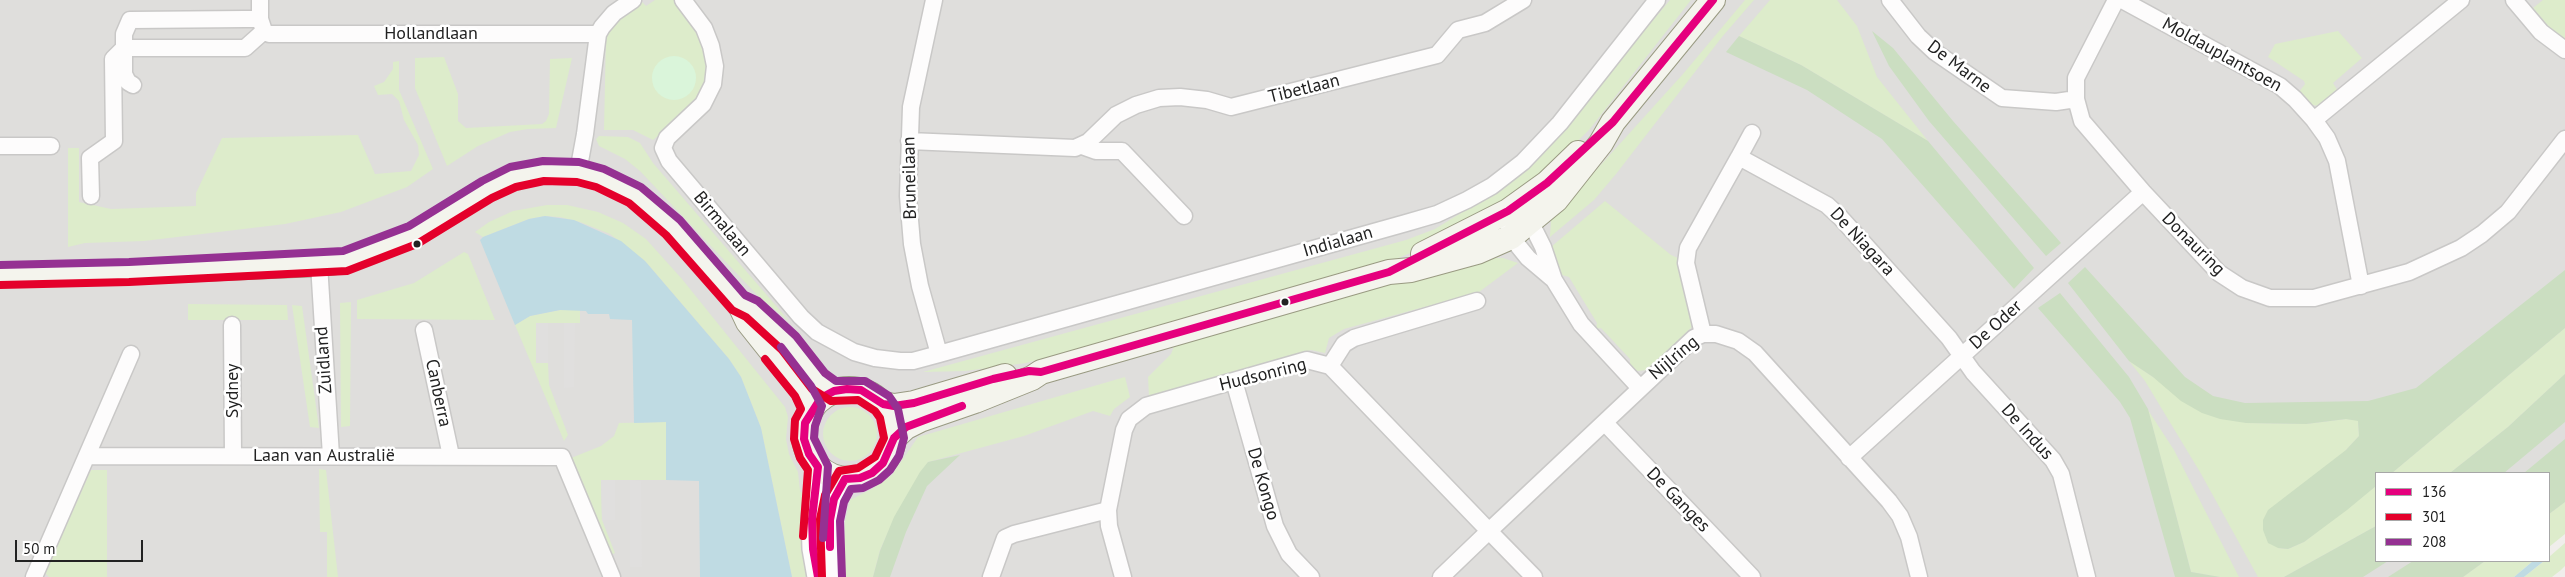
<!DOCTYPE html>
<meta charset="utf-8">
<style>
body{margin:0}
#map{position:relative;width:2565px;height:577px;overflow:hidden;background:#f0eeeb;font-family:"PT Sans",sans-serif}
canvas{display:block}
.legend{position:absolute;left:2375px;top:472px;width:175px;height:90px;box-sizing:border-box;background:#fff;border:1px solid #a7a7a7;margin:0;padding:6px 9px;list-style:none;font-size:15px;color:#222}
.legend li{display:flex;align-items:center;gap:10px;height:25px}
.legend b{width:25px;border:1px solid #a7a7a7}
.scale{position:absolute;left:15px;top:540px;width:128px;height:22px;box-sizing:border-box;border:2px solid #222;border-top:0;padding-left:6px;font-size:15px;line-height:18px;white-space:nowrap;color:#222;-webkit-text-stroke:4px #fff;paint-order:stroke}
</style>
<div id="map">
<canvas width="2565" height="577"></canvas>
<ul class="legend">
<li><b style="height:6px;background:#e5007d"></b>136</li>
<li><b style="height:6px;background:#e4002b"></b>301</li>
<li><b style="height:6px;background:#953192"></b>208</li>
</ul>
<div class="scale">50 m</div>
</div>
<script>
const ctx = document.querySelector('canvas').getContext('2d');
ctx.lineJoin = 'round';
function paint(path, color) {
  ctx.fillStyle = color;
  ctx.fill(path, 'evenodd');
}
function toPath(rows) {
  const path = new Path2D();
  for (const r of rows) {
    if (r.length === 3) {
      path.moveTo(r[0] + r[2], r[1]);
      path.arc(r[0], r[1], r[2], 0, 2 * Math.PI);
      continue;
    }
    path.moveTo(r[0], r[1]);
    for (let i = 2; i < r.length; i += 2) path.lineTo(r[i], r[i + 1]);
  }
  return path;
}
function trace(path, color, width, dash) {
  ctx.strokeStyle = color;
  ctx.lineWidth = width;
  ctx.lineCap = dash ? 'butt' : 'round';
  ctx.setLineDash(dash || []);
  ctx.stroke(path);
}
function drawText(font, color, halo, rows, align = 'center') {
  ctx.font = font + ' "PT Sans",sans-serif';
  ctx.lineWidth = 5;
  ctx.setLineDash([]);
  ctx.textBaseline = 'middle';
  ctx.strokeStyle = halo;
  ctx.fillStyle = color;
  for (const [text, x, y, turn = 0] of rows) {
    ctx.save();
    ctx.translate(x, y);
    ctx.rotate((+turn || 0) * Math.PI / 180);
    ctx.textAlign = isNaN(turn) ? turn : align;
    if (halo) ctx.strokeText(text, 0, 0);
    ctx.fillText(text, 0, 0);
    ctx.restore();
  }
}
paint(toPath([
 [0,0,2565,0,2565,523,2549,536,2549,473,2376,473,2376,561,2517,561,2495,577,0,577]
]), '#dfdedc');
paint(toPath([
 [655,0,675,0,702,39,708,74,702,93,688,111,653,140,633,130,604,130,606,35,615,22,642,2,646,6],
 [1670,0,1691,0,1589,130,1545,173,1448,238,1383,264,1026,363,965,371,923,372,1406,240,1435,229,1513,181,1541,154],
 [1745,0,1754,0,1722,37,1616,174,1594,200,1550,237,1551,220,1683,74],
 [1770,0,1837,0,1857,26,1877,77,1928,141,1801,65,1739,36],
 [2543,0,2565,0,2565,38,2558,39,2545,29,2545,22,2533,8],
 [2338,31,2362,58,2333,83,2339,93,2321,106,2312,105,2299,92,2305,84,2304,81,2268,57,2275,44],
 [444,57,458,94,458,121,466,128,542,124,546,121,549,114,550,59,572,58,556,128,528,129,510,132,478,146,447,166,415,88,415,58],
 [399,61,399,90,433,169,407,187,341,212,285,224,144,241,85,243,68,247,68,148,79,148,79,202,111,209,196,206,196,193,222,138,358,135,375,174,411,171,419,155,418,145,404,120,399,101,392,94,378,95,374,86,384,82,393,69,393,62],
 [599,136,628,137,640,143,653,163,790,322,759,297,640,171,625,159,599,146,596,139],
 [1605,201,1671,255,1680,259,1692,327,1647,370,1637,371,1630,367,1630,359,1601,328,1596,329,1597,323,1569,277,1562,275,1551,247],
 [547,205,567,205,598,212,623,223,646,239,682,279,785,407,788,417,786,439,789,454,798,472,800,491,810,498,813,577,792,577,761,428,741,377,729,359,645,261,610,234,580,222,560,217,545,216,529,219,483,237,475,232,489,222,513,211],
 [464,252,468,254,495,320,357,319,357,300,414,283],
 [1488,258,1503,258,1518,263,1479,292,1344,329,1329,338,1325,353,1311,350,1149,396,1148,377,1171,354,1176,341],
 [351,302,350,426,341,427,340,303],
 [188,304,287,305,288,320,188,320],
 [292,305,302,306,319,428,310,427],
 [560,310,580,310,580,323,536,323,536,363,548,363,549,385,568,435,564,441,515,325,530,316],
 [2565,328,2565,374,2508,427,2450,473,2392,473],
 [2129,361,2153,377,2246,423,2306,424,2346,419,2358,420,2359,436,2346,450,2278,548,2288,549,2304,542,2376,486,2376,526,2284,577,2258,577,2200,472,2145,381],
 [1125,377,1130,397,1114,409,1110,416,1093,411,1024,436,928,462,895,517,880,550,873,577,845,577,845,522,850,500,872,489,892,475,918,437],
 [850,434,27],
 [2148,410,2174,450,2239,577,2220,577,2191,572],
 [666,422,666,480,601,480,602,520,615,553,611,555,571,458,601,446,614,436,619,423],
 [319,469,326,470,338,577,327,577,327,532,320,532],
 [91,470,107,470,107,577,49,577,45,573],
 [2565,502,2565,534,2549,547,2549,514],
 [2565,543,2565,566,2561,570,2552,577,2524,577,2544,561,2549,561,2549,557],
 [2485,561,2533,561,2514,577,2463,577]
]), '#ddeccb');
paint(toPath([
 [1872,31,1893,48,1953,121,2061,243,2046,256,1929,121,1889,66],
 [1739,36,1801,65,1928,141,2034,268,2014,289,1882,139,1807,90,1726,52],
 [2085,267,2185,377,2213,396,2245,403,2368,401,2416,388,2565,270,2565,328,2392,473,2376,473,2376,486,2347,510,2304,542,2288,549,2278,548,2268,543,2263,530,2263,520,2268,510,2346,450,2359,436,2358,421,2346,419,2306,424,2246,423,2220,419,2202,413,2181,401,2153,377,2129,361,2068,283],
 [2060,293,2129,377,2148,409,2191,572,2220,577,2175,577,2130,418,2120,402,2038,308],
 [2565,374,2565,422,2504,473,2450,473,2508,427],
 [2565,439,2565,502,2549,514,2549,473,2524,473],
 [960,455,927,486,906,532,890,577,873,577,880,551,894,517,920,472,928,462],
 [2376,526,2376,561,2388,561,2363,577,2284,577],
 [2413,561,2485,561,2463,577,2388,577]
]), '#cbdec1');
paint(toPath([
 [674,78,22]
]), '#daf5da');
paint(toPath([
 [536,323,548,323,548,363,536,363],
 [564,323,575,323,574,387,564,388],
 [601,480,615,480,615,520,602,520],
 [630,480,641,481,642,567,630,567]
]), '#e0dfde');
paint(toPath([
 [545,216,574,220,621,241,645,261,729,359,741,377,761,428,792,577,700,577,699,481,666,480,666,422,634,423,632,320,610,319,609,314,588,314,586,311,560,310,530,316,515,325,480,240,483,237,529,219],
 [2533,561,2544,561,2524,577,2514,577]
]), '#bfdbe3');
const minor = toPath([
 [683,0,704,28,711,46,715,66,713,84,703,104,667,138,663,148,669,161,801,317,817,332,854,352,875,358,900,361,913,361,939,354,1406,223,1437,214,1467,200,1492,186,1523,162,1560,123,1657,0],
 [934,0,911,107,908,196,912,244,920,286,939,354],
 [1890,0,1918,36,1935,52,2002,98,2056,102,2076,99],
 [2116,0,2076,78,2076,99,2082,121,2143,192,2219,273,2242,288,2270,298,2314,298,2409,272,2461,248,2482,234,2508,212,2565,139],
 [2122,0,2280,86,2295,99,2314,120],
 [2514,0,2541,32,2565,50],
 [245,19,260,19,264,31,245,48,124,48,124,34,130,20,245,19],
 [260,19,260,0],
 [264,31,269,34,598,34],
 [909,141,1075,148,1088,142,1116,115,1136,105,1159,98,1180,97,1207,100,1231,107,1437,55,1458,30,1485,23,1523,0],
 [0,146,51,146],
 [1082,146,1096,151,1122,151,1184,216],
 [1739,157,1752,133],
 [578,172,585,134,598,34,602,27,614,13,633,0],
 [91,196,90,158,114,141,113,59,124,48,124,74,128,82,133,85],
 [1521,218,1531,223,1543,247,1554,280,1581,324,1640,388],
 [1509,228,1511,237,1528,258,1554,280],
 [319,264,331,456],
 [2361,286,2337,161,2327,138,2314,120,2461,0],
 [232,325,233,456],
 [424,330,451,456],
 [1703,334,1686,263,1688,248,1739,157,1827,205,1840,217,1949,338,1973,372,2053,460,2061,474,2087,577],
 [1330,366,1344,344,1354,338,1477,301],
 [1234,381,1275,526,1289,554,1311,577],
 [1605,423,1752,577],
 [87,456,562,457,612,577],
 [1849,458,2143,192],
 [34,577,131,354],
 [991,577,1005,538,1014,534,1108,510],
 [1123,577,1109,526,1108,510,1124,430,1129,419,1146,406,1307,360,1330,366,1489,531,1441,577],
 [1534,577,1489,531,1694,338,1703,334,1716,334,1738,341,1755,353,1889,501,1900,516,1909,537,1919,577]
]);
const tertiary = toPath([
 [818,467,812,519,813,549,818,577],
 [832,577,830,520,834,499,845,479]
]);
const secondary = toPath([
 [1423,254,1508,211,1547,183,1578,153],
 [0,275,129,272,319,264,345,261,413,235,487,189,513,177,543,171,578,172,600,178,635,195,673,228,739,303,748,322,803,391,812,409],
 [755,312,789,343,818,381,834,391],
 [849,434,45],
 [883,404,894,406,914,403,1005,376],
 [894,438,906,427,920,420,975,401,1032,378,1041,372,1389,272,1411,270,1477,252,1511,237,1556,200,1601,143,1613,122,1713,0]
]);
trace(minor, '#c9c8c7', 19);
trace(tertiary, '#c9c8c7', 24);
trace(secondary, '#999a82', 26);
trace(minor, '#fdfcfc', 16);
trace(tertiary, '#fdfcfc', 21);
trace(secondary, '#f4f4ed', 24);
trace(toPath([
 [830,547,830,520,834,499,845,479,860,478,872,473,883,463,894,438,906,427,962,406],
 [818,577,813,549,812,519,818,467,809,454,804,439,805,423,821,398,834,391,847,389,861,390,883,404,894,406,914,403,993,379,1029,371,1041,372,1389,272,1508,211,1547,183,1613,122,1713,0]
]), '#e5007d', 8);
trace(toPath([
 [0,285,129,282,347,271,417,244,492,198,516,187,544,181,577,182,596,187,629,203,666,235,732,310,746,317,782,350,812,389,831,401,858,400,875,411,880,418,884,438,875,457,858,468,839,471,825,495,820,519,822,577],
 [765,359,795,396,801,409,795,420,794,439,800,458,808,470,803,536]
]), '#e4002b', 8);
trace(toPath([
 [0,265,129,262,343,251,409,226,482,181,510,167,543,161,579,162,604,169,641,187,680,220,745,295,758,301,796,336,825,373,836,381,865,381,889,396,898,409,904,438,899,456,890,470,879,480,863,488,851,489,844,502,840,521,842,577],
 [781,347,811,386,822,406,815,426,814,438,828,466,823,538]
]), '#953192', 8);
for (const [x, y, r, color] of [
 [417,244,4.5,"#222"],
 [1285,302,4.5,"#222"]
]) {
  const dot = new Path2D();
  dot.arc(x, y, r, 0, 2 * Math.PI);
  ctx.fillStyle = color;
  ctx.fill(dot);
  trace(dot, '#fff', 2);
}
drawText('18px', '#222', '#fff', [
 ["Hollandlaan",431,34],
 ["Moldauplantsoen",2222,55,29],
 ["De Marne",1959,67,37],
 ["Tibetlaan",1304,89,-14],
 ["Bruneilaan",910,178,-91],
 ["Birmalaan",722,224,50],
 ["Indialaan",1338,242,-16],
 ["De Niagara",1862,242,47],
 ["Donauring",2193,244,45],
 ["De Oder",1996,325,-42],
 ["Nijlring",1674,358,-40],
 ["Zuidland",324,360,-94],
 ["Hudsonring",1263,375,-14],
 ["Sydney",233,391,-90],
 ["Canberra",438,393,78],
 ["De Indus",2027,432,48],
 ["Laan van Australië",324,456],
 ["De Kongo",1263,484,74],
 ["De Ganges",1678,500,46]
]);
</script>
